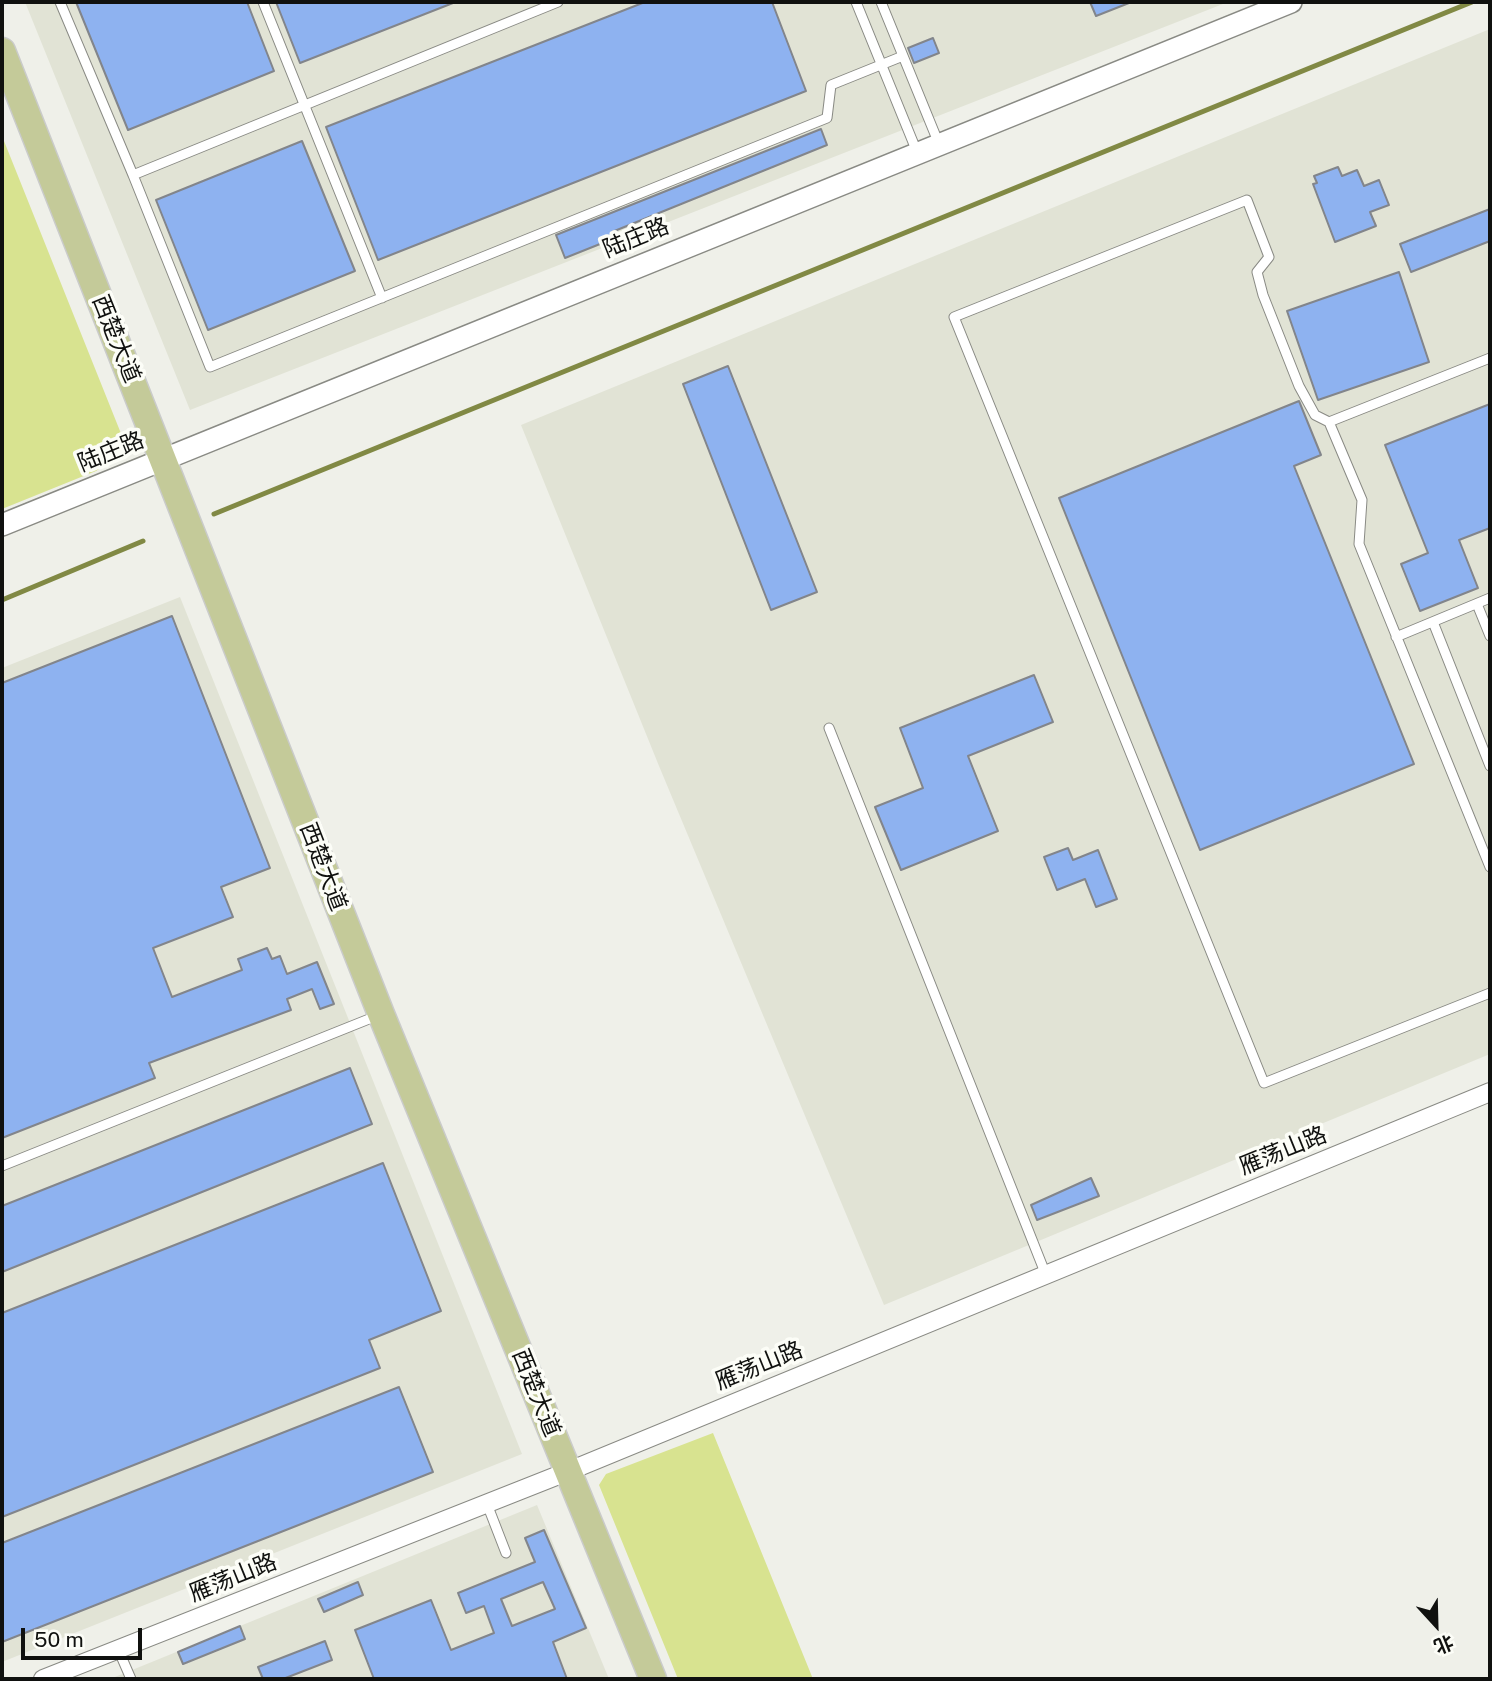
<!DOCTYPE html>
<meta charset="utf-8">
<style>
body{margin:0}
#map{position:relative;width:1492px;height:1681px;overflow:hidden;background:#eff0e9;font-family:"Public Sans","Noto Sans SC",sans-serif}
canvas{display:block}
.frame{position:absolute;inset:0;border:4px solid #10110f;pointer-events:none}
.north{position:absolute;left:1401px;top:1590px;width:70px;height:70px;-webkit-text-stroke:5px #fcfdf7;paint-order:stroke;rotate:158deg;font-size:19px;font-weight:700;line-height:28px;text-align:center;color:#10110f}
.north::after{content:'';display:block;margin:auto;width:24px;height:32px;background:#10110f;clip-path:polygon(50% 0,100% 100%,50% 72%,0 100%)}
.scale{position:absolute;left:21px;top:1628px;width:121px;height:32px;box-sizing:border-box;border:4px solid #10110f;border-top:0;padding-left:9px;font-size:21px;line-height:24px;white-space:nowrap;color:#10110f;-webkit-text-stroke:5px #fcfdf7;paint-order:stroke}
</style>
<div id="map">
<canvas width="1492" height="1681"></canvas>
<div class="frame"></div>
<div class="north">北</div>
<div class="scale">50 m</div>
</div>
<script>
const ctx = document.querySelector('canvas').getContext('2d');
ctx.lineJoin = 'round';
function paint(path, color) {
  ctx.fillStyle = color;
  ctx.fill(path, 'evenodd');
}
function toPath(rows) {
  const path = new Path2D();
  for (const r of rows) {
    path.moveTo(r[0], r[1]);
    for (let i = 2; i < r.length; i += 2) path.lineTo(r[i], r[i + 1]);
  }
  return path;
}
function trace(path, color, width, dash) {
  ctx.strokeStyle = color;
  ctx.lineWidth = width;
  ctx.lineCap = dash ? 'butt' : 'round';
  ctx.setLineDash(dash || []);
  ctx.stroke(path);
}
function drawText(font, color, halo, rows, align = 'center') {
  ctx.font = font + ' "Public Sans","Noto Sans SC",sans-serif';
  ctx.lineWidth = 7;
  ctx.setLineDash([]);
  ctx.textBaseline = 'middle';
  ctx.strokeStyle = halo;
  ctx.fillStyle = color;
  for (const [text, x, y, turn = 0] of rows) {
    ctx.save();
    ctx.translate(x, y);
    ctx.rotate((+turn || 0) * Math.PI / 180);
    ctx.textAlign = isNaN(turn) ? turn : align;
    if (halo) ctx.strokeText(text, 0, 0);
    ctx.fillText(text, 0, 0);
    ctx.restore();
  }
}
paint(toPath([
 [25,2,1228,2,190,410],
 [1490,29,1490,1054,884,1305,659,766,521,425],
 [180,597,522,1454,2,1662,2,668],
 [537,1505,609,1679,110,1679]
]), '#e1e3d5');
paint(toPath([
 [2,136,124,441,115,457,96,471,2,509],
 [713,1433,813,1679,678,1679,599,1485,606,1474]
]), '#d8e390');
trace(toPath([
 [214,514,1472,2],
 [2,600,143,541]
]), '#818944', 5);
const building = toPath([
 [76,2,247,2,274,71,128,130,76,2],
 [276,2,453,2,453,3,300,63,276,2],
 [645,2,772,2,806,91,378,260,326,127,645,2],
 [1090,2,1129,2,1129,3,1096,16,1090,2],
 [933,38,939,53,914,63,908,48,933,38],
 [821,129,827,145,612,232,615,238,565,258,556,235,821,129],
 [302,141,355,271,208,330,156,200,302,141],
 [1338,167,1342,176,1357,170,1364,186,1379,180,1389,205,1370,212,1376,226,1335,242,1313,184,1317,183,1314,176,1338,167],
 [1490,209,1490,241,1411,272,1400,244,1490,209],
 [1399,272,1429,362,1318,400,1287,311,1399,272],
 [728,366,817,592,771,610,683,384,728,366],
 [1299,401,1321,455,1294,466,1414,764,1200,850,1059,498,1299,401],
 [1490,404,1490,528,1459,540,1478,588,1420,611,1401,564,1428,553,1385,445,1490,404],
 [172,616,270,868,221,887,233,917,153,948,172,997,242,970,238,959,267,948,272,959,280,956,287,974,317,962,334,1004,320,1009,312,989,287,999,291,1010,149,1063,155,1078,2,1138,2,683,172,616],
 [1034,675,1053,722,968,756,998,831,901,870,875,807,923,788,900,728,1034,675],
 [1068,848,1073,860,1098,850,1117,899,1096,907,1085,879,1057,890,1044,857,1068,848],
 [350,1068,372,1124,2,1272,2,1206,350,1068],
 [383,1163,441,1311,369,1340,380,1368,2,1517,2,1313,383,1163],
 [1091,1178,1099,1196,1037,1220,1031,1205,1091,1178],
 [399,1387,433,1472,2,1642,2,1543,399,1387],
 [544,1530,586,1628,553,1642,567,1679,374,1679,355,1630,431,1600,451,1650,494,1633,484,1606,466,1613,458,1593,535,1562,525,1538,544,1530],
 [543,1582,555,1609,512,1626,501,1599,543,1582],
 [358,1582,363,1595,324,1612,318,1599,358,1582],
 [240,1626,245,1639,183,1664,178,1652,240,1626],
 [325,1641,332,1660,283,1679,263,1679,258,1667,325,1641]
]);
paint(building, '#8eb2f0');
trace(building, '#82858b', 2);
const service = toPath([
 [60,2,133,175,558,2],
 [263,2,382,298],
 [856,2,917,152],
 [881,2,939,144],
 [133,175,210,367,827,118,831,85,903,56],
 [1490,358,1329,422,1315,415,1299,386,1263,295,1257,272,1269,257,1247,200,954,317,1264,1083,1490,993],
 [1329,422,1362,500,1359,544,1490,867],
 [1477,604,1490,636],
 [1433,622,1490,766],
 [1396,637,1490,598],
 [829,728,1046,1275],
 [2,1166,379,1015],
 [487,1504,506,1553],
 [118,1649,131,1679]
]);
const minor = toPath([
 [43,1679,569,1471,1490,1092]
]);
const tertiary = toPath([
 [2,525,1291,2]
]);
const primary = toPath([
 [2,51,381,1014,653,1679]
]);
trace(service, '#898a84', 11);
trace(minor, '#898a84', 20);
trace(tertiary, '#898a84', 24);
trace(primary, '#cacbca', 29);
trace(service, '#fff', 9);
trace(minor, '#fff', 18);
trace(tertiary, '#fff', 21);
trace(primary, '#c4ca99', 26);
drawText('23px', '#10110f', '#fcfdf7', [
 ["陆庄路",636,238,-22],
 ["西楚大道",116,339,68],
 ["陆庄路",111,452,-22],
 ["西楚大道",323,867,69],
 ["雁荡山路",1283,1151,-22],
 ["雁荡山路",759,1366,-22],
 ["西楚大道",536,1393,68],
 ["雁荡山路",233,1578,-22]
]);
</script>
